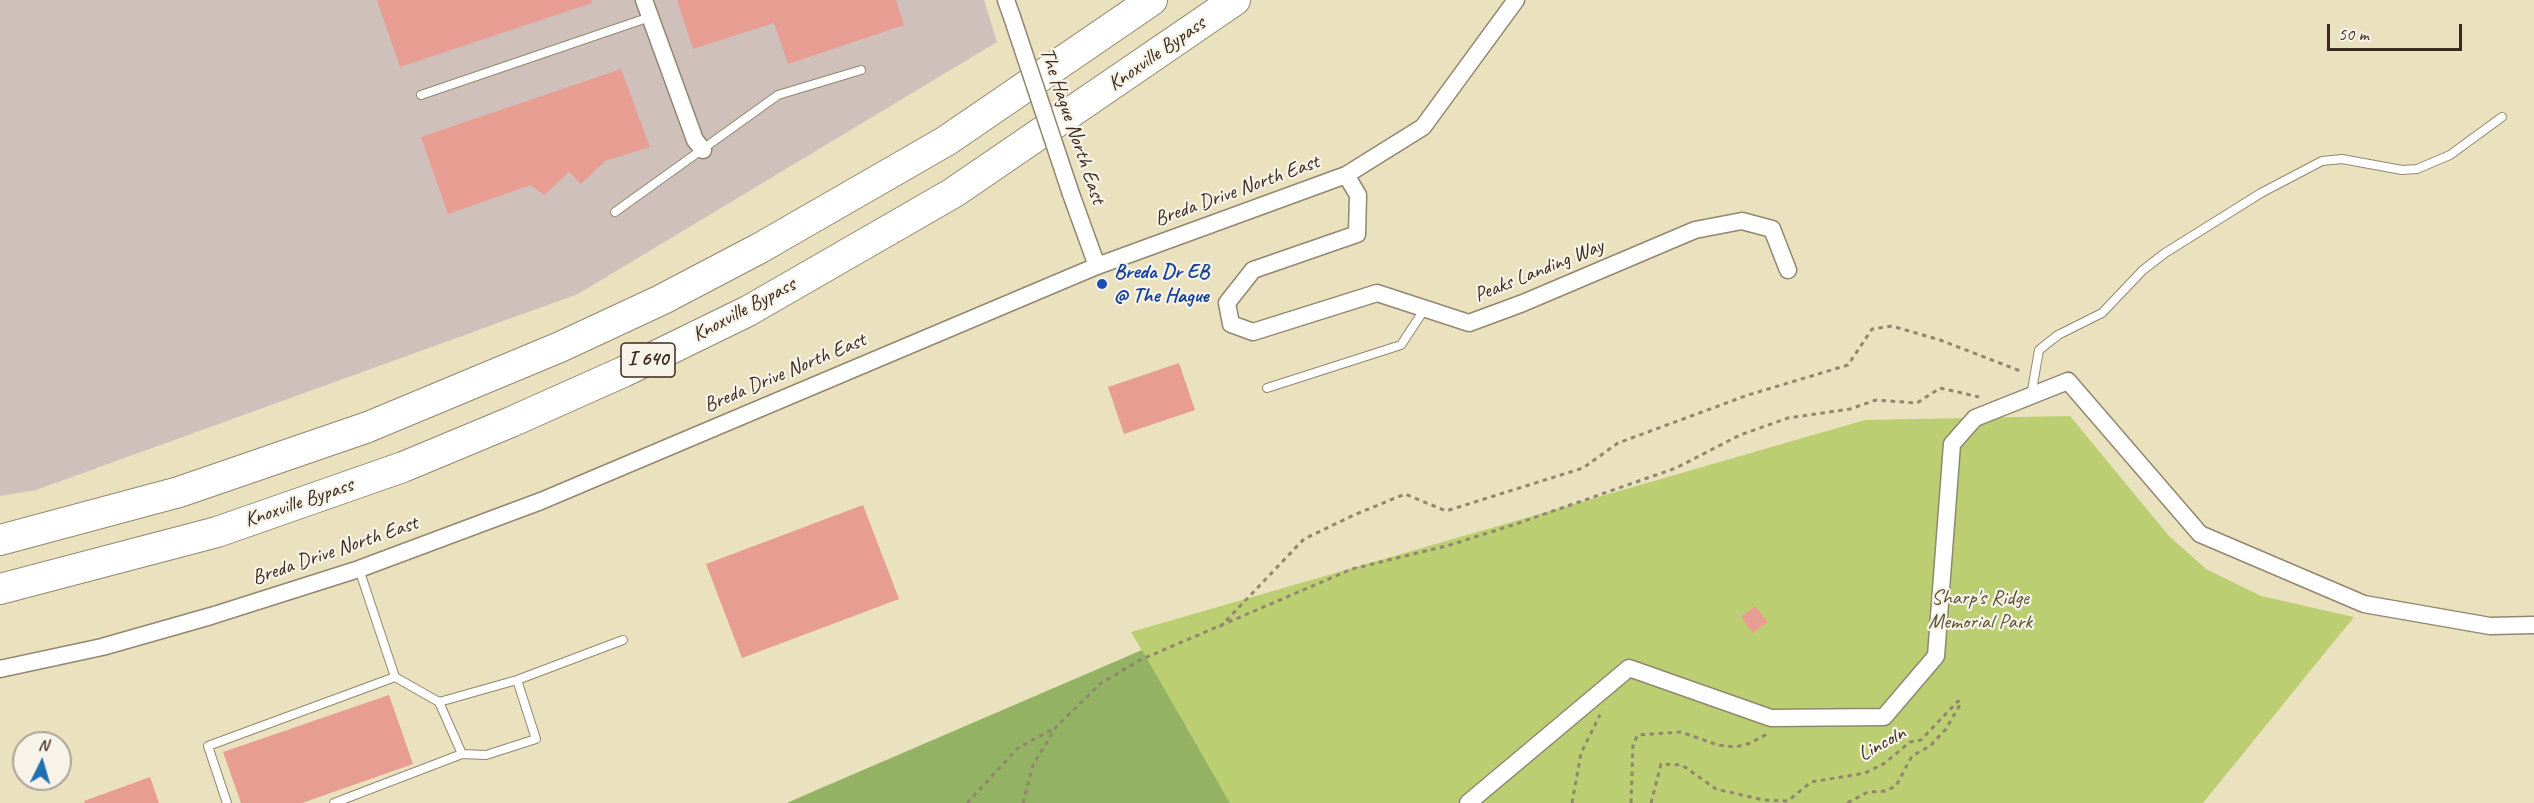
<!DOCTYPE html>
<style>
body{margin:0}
#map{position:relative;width:2534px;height:803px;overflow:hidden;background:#eae1bf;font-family:Caveat,sans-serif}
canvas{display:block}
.north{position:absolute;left:12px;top:731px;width:60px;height:60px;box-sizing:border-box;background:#f7f3e8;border:2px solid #aca397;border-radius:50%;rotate:5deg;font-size:16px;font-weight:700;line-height:24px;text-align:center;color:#3b2a1e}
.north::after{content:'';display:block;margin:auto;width:21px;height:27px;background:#1f6fb2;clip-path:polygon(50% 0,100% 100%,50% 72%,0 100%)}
.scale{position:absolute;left:2327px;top:24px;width:135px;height:27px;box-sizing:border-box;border:3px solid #3b2a1e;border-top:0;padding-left:8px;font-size:18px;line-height:21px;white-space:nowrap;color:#3b2a1e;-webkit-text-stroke:4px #f7f3e8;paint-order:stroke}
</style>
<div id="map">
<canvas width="2534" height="803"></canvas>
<div class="north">N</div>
<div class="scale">50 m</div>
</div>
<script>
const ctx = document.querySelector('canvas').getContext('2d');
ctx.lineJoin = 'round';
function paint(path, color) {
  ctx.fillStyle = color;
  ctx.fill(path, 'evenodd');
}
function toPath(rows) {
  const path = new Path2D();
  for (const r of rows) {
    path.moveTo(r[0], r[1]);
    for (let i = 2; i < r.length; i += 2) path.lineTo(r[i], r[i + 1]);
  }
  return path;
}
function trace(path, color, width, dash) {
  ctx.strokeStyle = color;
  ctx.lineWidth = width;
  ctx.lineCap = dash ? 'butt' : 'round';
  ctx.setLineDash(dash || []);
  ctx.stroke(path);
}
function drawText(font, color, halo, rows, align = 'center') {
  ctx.font = font + ' Caveat,sans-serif';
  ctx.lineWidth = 4.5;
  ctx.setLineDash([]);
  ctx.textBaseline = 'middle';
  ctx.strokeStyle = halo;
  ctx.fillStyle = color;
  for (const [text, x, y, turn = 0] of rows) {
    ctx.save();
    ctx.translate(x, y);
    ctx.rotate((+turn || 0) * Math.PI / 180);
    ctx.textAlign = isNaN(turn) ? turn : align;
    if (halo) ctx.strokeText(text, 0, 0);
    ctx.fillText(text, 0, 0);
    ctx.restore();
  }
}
paint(toPath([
 [0,0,984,0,997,42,578,294,36,490,0,496]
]), '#d0c0bc');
paint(toPath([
 [2070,416,2169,536,2206,569,2261,596,2354,617,2203,803,1230,803,1131,632,1865,420]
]), '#bbcf72');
paint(toPath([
 [1142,650,1230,803,787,803,805,795]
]), '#94b264');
paint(toPath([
 [377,0,592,0,592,3,400,67],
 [677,0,896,0,904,25,788,64,774,23,693,49],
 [621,69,650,147,605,161,581,184,569,172,544,195,531,185,448,214,421,137],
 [1179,363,1195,410,1124,434,1108,387],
 [863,505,899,599,742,658,706,564],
 [1755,606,1768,622,1753,633,1741,617],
 [389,695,413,764,302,803,241,803,223,752],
 [150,777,159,803,85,803,84,801]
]), '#e79d91');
const service = toPath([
 [421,95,650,17],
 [615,212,778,95,861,70],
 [1267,388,1401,345,1424,310],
 [2031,396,2039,350,2058,335,2102,313,2143,270,2165,253,2261,193,2322,161,2342,159,2402,170,2417,169,2450,155,2502,117],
 [439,702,517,680,623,640],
 [462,754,486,755,536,739,517,680],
 [227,803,208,746,395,677],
 [334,803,462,754,439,702,395,677,359,569]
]);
const minor = toPath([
 [644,0,695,140,703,150],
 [1006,0,1012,17],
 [1346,175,1358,195,1357,234,1253,270,1227,303,1231,324,1253,332,1377,293,1469,323,1523,303,1695,230,1742,221,1772,229,1788,270],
 [1071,194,1097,266],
 [0,669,102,647,211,616,359,569,541,501,1097,266,1346,175,1423,127,1516,0],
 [1468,803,1629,668,1771,718,1884,717,1936,656,1952,444,1975,418,2068,381,2200,534,2364,604,2490,626,2534,625]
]);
const motorway = toPath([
 [0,540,179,492,368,427,560,347,661,300,760,248,946,141,1152,0],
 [0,589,217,532,403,467,511,422,623,372,748,311,953,193,1235,0]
]);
trace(service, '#92866e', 10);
trace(minor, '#92866e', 19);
trace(motorway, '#92866e', 32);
trace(toPath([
 [1220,627,1304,539,1354,515,1405,494,1446,511,1583,468,1618,443,1748,395,1848,365,1872,329,1892,326,1940,340,2023,372],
 [967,803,1018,748,1055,728],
 [1023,803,1033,765,1056,727,1101,683,1140,660,1352,569,1450,545,1516,524,1676,468,1740,435,1788,418,1850,409,1876,400,1917,403,1940,388,1979,397],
 [1572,803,1581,753,1600,715],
 [1631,803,1633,744,1638,735,1681,732,1718,745,1736,747,1750,743,1767,734],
 [1651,803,1661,764,1682,765,1716,789,1764,800,1788,801,1811,782,1865,773,1885,763,1910,742,1921,740,1958,701,1961,703,1946,729,1930,746,1912,756,1896,786,1885,791,1868,792,1847,803]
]), '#92866e', 3, [4.5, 4.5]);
trace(service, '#fff', 8);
trace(minor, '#fff', 16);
trace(motorway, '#fff', 30);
const minorBridge = toPath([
 [1012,17,1071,194]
]);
trace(minorBridge, '#92866e', 19, []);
trace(minorBridge, '#fff', 16);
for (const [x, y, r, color] of [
 [1102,284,6,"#1a4fb4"]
]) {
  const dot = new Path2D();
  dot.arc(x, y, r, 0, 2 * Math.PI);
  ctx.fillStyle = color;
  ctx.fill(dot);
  trace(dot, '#f7f3e8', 2);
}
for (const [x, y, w] of [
 [648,360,54]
]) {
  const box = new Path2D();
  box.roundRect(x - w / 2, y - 17, w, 34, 4.5);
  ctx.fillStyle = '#f7f3e8';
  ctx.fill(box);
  trace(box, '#3b2a1e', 1.5);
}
drawText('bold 20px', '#3b2a1e', null, [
 ["I 640",648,360]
]);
drawText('21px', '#3b2a1e', '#f7f3e8', [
 ["Knoxville Bypass",1157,54,-35],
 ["The Hague North East",1072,126,71],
 ["Breda Drive North East",1237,191,-20],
 ["Peaks Landing Way",1539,271,-22],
 ["Knoxville Bypass",744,310,-28],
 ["Breda Drive North East",785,373,-23],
 ["Knoxville Bypass",299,503,-19],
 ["Breda Drive North East",335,551,-19],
 ["Lincoln",1882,744,-29]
]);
drawText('bold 21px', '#164399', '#f7f3e8', [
 ["Breda Dr EB",1114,272],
 ["@ The Hague",1114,296]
], 'left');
drawText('21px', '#5b5333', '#f7f3e8', [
 ["Sharp's Ridge",1980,598],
 ["Memorial Park",1980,622]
]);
</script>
